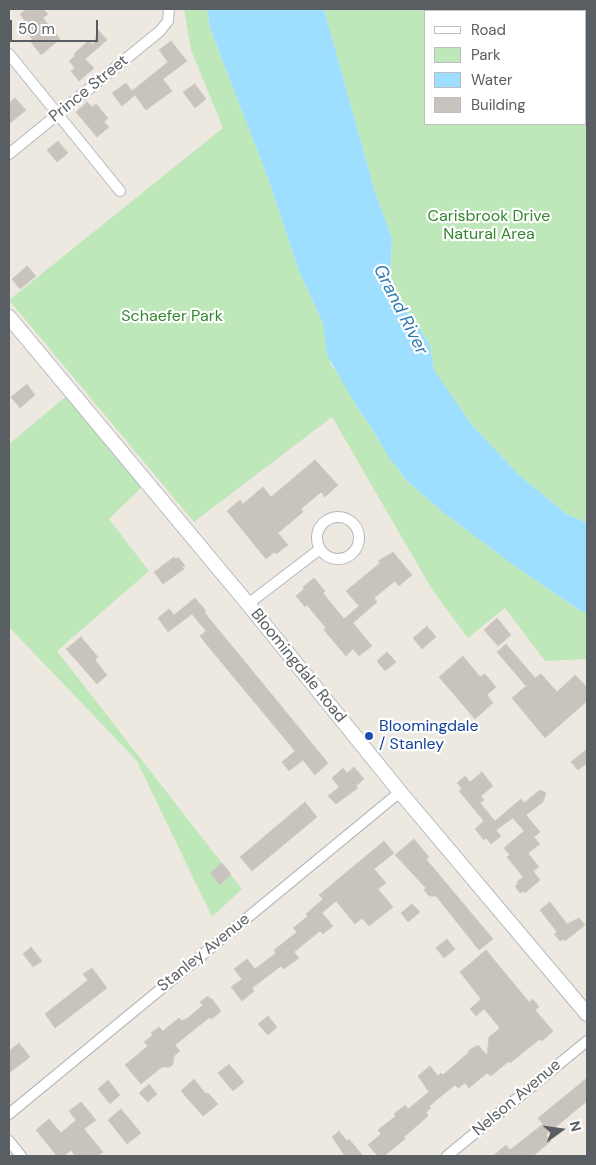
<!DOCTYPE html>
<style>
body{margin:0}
#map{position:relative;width:596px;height:1165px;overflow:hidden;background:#ede9e0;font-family:"DM Sans",sans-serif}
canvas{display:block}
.frame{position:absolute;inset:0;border:10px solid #595e62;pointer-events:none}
.legend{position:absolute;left:424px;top:10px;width:162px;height:115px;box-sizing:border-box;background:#fff;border:1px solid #bdbfc0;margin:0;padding:6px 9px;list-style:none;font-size:15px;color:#595e62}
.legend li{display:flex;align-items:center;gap:10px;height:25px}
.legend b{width:25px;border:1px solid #bdbfc0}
.north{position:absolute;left:536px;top:1105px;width:50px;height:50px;-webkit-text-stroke:4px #fff;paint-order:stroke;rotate:76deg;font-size:14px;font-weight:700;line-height:20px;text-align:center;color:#595e62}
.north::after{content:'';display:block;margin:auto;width:18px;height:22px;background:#595e62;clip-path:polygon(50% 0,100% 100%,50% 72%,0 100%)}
.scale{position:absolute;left:10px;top:20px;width:88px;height:22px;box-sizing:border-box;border:2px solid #595e62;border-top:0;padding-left:6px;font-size:15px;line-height:18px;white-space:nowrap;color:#595e62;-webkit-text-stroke:4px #fff;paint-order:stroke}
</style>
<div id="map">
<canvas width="596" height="1165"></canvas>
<div class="frame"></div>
<ul class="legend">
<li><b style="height:6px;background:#fff"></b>Road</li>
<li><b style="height:14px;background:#bee8b9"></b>Park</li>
<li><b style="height:14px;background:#9edfff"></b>Water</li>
<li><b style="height:14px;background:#c8c3bd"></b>Building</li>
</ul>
<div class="north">N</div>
<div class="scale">50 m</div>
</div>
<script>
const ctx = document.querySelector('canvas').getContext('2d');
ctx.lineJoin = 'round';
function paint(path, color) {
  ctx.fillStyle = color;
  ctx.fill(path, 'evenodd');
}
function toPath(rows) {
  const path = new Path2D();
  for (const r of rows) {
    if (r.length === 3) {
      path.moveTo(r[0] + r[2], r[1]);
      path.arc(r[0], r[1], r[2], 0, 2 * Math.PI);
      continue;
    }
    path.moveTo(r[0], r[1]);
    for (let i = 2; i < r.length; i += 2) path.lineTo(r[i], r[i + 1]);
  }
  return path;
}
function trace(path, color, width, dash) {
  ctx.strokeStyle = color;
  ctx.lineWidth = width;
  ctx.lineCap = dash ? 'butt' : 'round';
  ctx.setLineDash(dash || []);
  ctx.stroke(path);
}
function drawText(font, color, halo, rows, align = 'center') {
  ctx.font = font + ' "DM Sans",sans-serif';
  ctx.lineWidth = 4.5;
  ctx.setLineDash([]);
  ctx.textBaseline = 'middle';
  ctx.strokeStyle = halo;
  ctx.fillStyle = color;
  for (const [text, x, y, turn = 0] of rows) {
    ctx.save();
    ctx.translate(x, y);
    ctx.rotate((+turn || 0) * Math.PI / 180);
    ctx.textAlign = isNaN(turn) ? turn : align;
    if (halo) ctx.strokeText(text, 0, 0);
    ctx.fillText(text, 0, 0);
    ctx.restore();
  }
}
paint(toPath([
 [184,9,207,9,210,28,269,181,298,269,323,323,331,365,342,378,357,407,371,427,388,456,407,481,445,514,509,562,576,608,587,614,587,659,545,661,505,608,468,638,433,591,332,417,194,522,9,300,223,128,191,50],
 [324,9,587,9,587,523,568,515,520,476,472,425,434,370,430,345,390,283,392,238,375,192],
 [425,11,585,11,585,124,425,124],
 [70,393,145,484,109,519,149,571,57,651,242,889,212,917,137,761,9,627,9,444]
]), '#bee8b9');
paint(toPath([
 [207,9,324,9,375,192,392,238,390,283,430,345,434,370,472,425,520,476,568,515,587,523,587,614,576,608,509,562,445,514,407,481,388,456,371,427,357,407,327,355,323,323,298,269,269,181,210,28]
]), '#9edfff');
const building = toPath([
 [27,9,43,9,48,14,43,18,60,39,41,55,31,42,33,40,21,26,26,22,20,14,27,9],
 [98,30,107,40,85,59,94,68,79,81,71,71,75,68,69,61,75,56,74,54,89,40,93,45,98,30],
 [171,41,187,61,163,79,172,91,146,110,135,95,122,106,112,93,126,83,132,91,168,62,159,50,171,41],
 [195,84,206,99,195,108,183,92,195,84],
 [15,98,26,110,9,124,9,103,15,98],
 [87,102,92,107,96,104,108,118,104,122,109,127,97,137,76,112,87,102],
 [58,141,68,153,57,162,47,150,58,141],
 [27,266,36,276,20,289,12,279,27,266],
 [27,384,35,395,20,408,11,397,27,384],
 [315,460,338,485,325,497,321,492,301,509,303,512,278,533,288,545,276,554,274,552,266,559,227,511,240,500,243,504,263,487,271,497,315,460],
 [393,552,412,575,399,586,395,581,374,598,377,602,353,623,372,646,359,656,353,649,346,656,324,630,326,628,307,605,305,607,296,596,304,589,303,587,314,578,325,591,323,593,344,619,359,606,346,591,380,563,378,561,393,552],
 [174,557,176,559,178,557,185,566,182,567,184,569,163,584,154,572,174,557],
 [195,598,206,611,204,612,328,763,315,775,303,760,289,771,282,762,295,751,207,645,200,636,206,631,192,614,168,632,158,618,169,609,174,615,195,598],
 [497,618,511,635,498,646,484,630,497,618],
 [427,626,436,637,422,649,413,638,427,626],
 [81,637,98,657,95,660,107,675,97,684,66,649,81,637],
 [506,644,535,678,541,674,557,692,575,675,587,687,587,701,545,738,512,698,526,686,497,652,506,644],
 [387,652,396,662,385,671,377,661,387,652],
 [463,656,480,677,485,674,496,687,487,695,493,703,475,719,439,677,463,656],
 [587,749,587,763,578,770,571,762,587,749],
 [354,767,364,779,356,786,358,788,336,804,328,796,339,787,332,778,343,768,347,773,354,767],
 [482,772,493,786,481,796,484,800,480,803,495,821,521,799,524,803,540,790,546,793,543,802,526,815,540,832,534,837,540,844,528,853,539,867,533,871,540,880,525,893,523,891,520,893,515,886,518,884,517,882,523,877,507,857,510,855,504,848,524,831,513,818,496,830,501,836,491,844,486,838,484,840,475,829,484,821,459,791,462,789,457,783,465,776,470,782,482,772],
 [305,802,317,817,252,871,240,857,305,802],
 [414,839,429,857,426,859,493,939,479,950,436,896,429,896,424,890,426,888,395,855,414,839],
 [384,841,394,853,374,869,386,883,378,889,393,907,369,926,362,918,355,924,336,901,322,913,333,926,323,934,320,931,294,952,299,958,284,969,281,966,252,988,254,991,242,1001,231,987,242,979,234,969,247,959,255,969,276,953,274,950,297,932,293,928,308,916,306,914,323,899,319,895,384,841],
 [222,863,231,874,220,885,210,873,222,863],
 [550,902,567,924,579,918,585,925,565,941,563,939,560,941,554,934,557,932,540,910,550,902],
 [412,904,420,912,408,922,401,913,412,904],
 [447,939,455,949,444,958,436,948,447,939],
 [31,947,42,961,33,967,23,954,31,947],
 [486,950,529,1002,533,999,539,1007,535,1010,553,1031,542,1041,540,1039,510,1063,509,1061,491,1076,487,1073,469,1088,465,1083,458,1088,455,1085,429,1106,431,1108,426,1112,428,1116,404,1137,405,1139,384,1156,378,1156,368,1145,381,1134,378,1130,396,1116,394,1114,405,1105,408,1109,429,1092,418,1076,430,1066,438,1076,441,1073,443,1075,469,1052,469,1050,478,1045,487,1055,489,1037,500,1028,484,1009,476,1016,470,1009,481,999,460,972,486,950],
 [92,968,107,988,55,1028,45,1014,88,980,83,974,92,968],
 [208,996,210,999,212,999,221,1011,213,1018,211,1019,210,1017,175,1045,180,1051,174,1056,173,1064,170,1067,162,1067,141,1084,125,1065,148,1046,144,1042,153,1035,151,1033,159,1027,163,1031,179,1018,182,1021,189,1017,203,1005,200,1002,208,996],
 [268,1016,277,1027,268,1035,258,1024,268,1016],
 [19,1043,30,1057,9,1073,9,1051,19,1043],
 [229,1064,244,1082,233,1091,218,1073,229,1064],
 [587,1078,587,1101,546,1135,551,1141,533,1156,493,1156,506,1145,510,1150,543,1124,538,1118,587,1078],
 [194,1079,206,1094,208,1093,218,1104,203,1116,181,1091,194,1079],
 [108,1080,120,1095,110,1104,98,1089,108,1080],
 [149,1084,157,1094,148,1102,139,1093,149,1084],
 [81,1102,96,1120,84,1129,103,1152,98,1156,75,1156,71,1150,64,1156,57,1156,36,1130,49,1119,61,1133,76,1120,69,1111,81,1102],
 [121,1109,141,1133,127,1144,108,1120,121,1109],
 [339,1131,347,1141,349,1139,363,1156,345,1156,332,1137,339,1131]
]);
paint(building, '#c8c3bd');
trace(building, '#d2cabe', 1);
const street = toPath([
 [9,54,120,191],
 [9,154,160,31,168,21,169,9],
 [338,538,21],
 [248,604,320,549],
 [9,1114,400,792],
 [9,1141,21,1156],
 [447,1156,587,1041]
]);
const secondary = toPath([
 [9,317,248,604,400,792,587,1014]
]);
trace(street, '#b3b8bc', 12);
trace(secondary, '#b4b9be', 16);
trace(street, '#fff', 10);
trace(secondary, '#fff', 14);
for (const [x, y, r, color] of [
 [369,736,5,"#1a4fb4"]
]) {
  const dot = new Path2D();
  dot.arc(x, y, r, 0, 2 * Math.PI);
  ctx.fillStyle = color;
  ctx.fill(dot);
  trace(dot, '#fff', 2);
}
drawText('16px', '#595e62', '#fff', [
 ["Prince Street",89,89,-39],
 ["Bloomingdale Road",298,666,51],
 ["Stanley Avenue",204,953,-39],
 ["Nelson Avenue",517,1098,-40]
]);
drawText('16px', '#32862e', '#fff', [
 ["Carisbrook Drive",489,217],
 ["Natural Area",489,235],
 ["Schaefer Park",172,317]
]);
drawText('16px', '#164399', '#fff', [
 ["Bloomingdale",379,727],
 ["/ Stanley",379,745]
], 'left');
drawText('italic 18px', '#317cb0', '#fff', [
 ["Grand River",400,310,63]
]);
</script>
